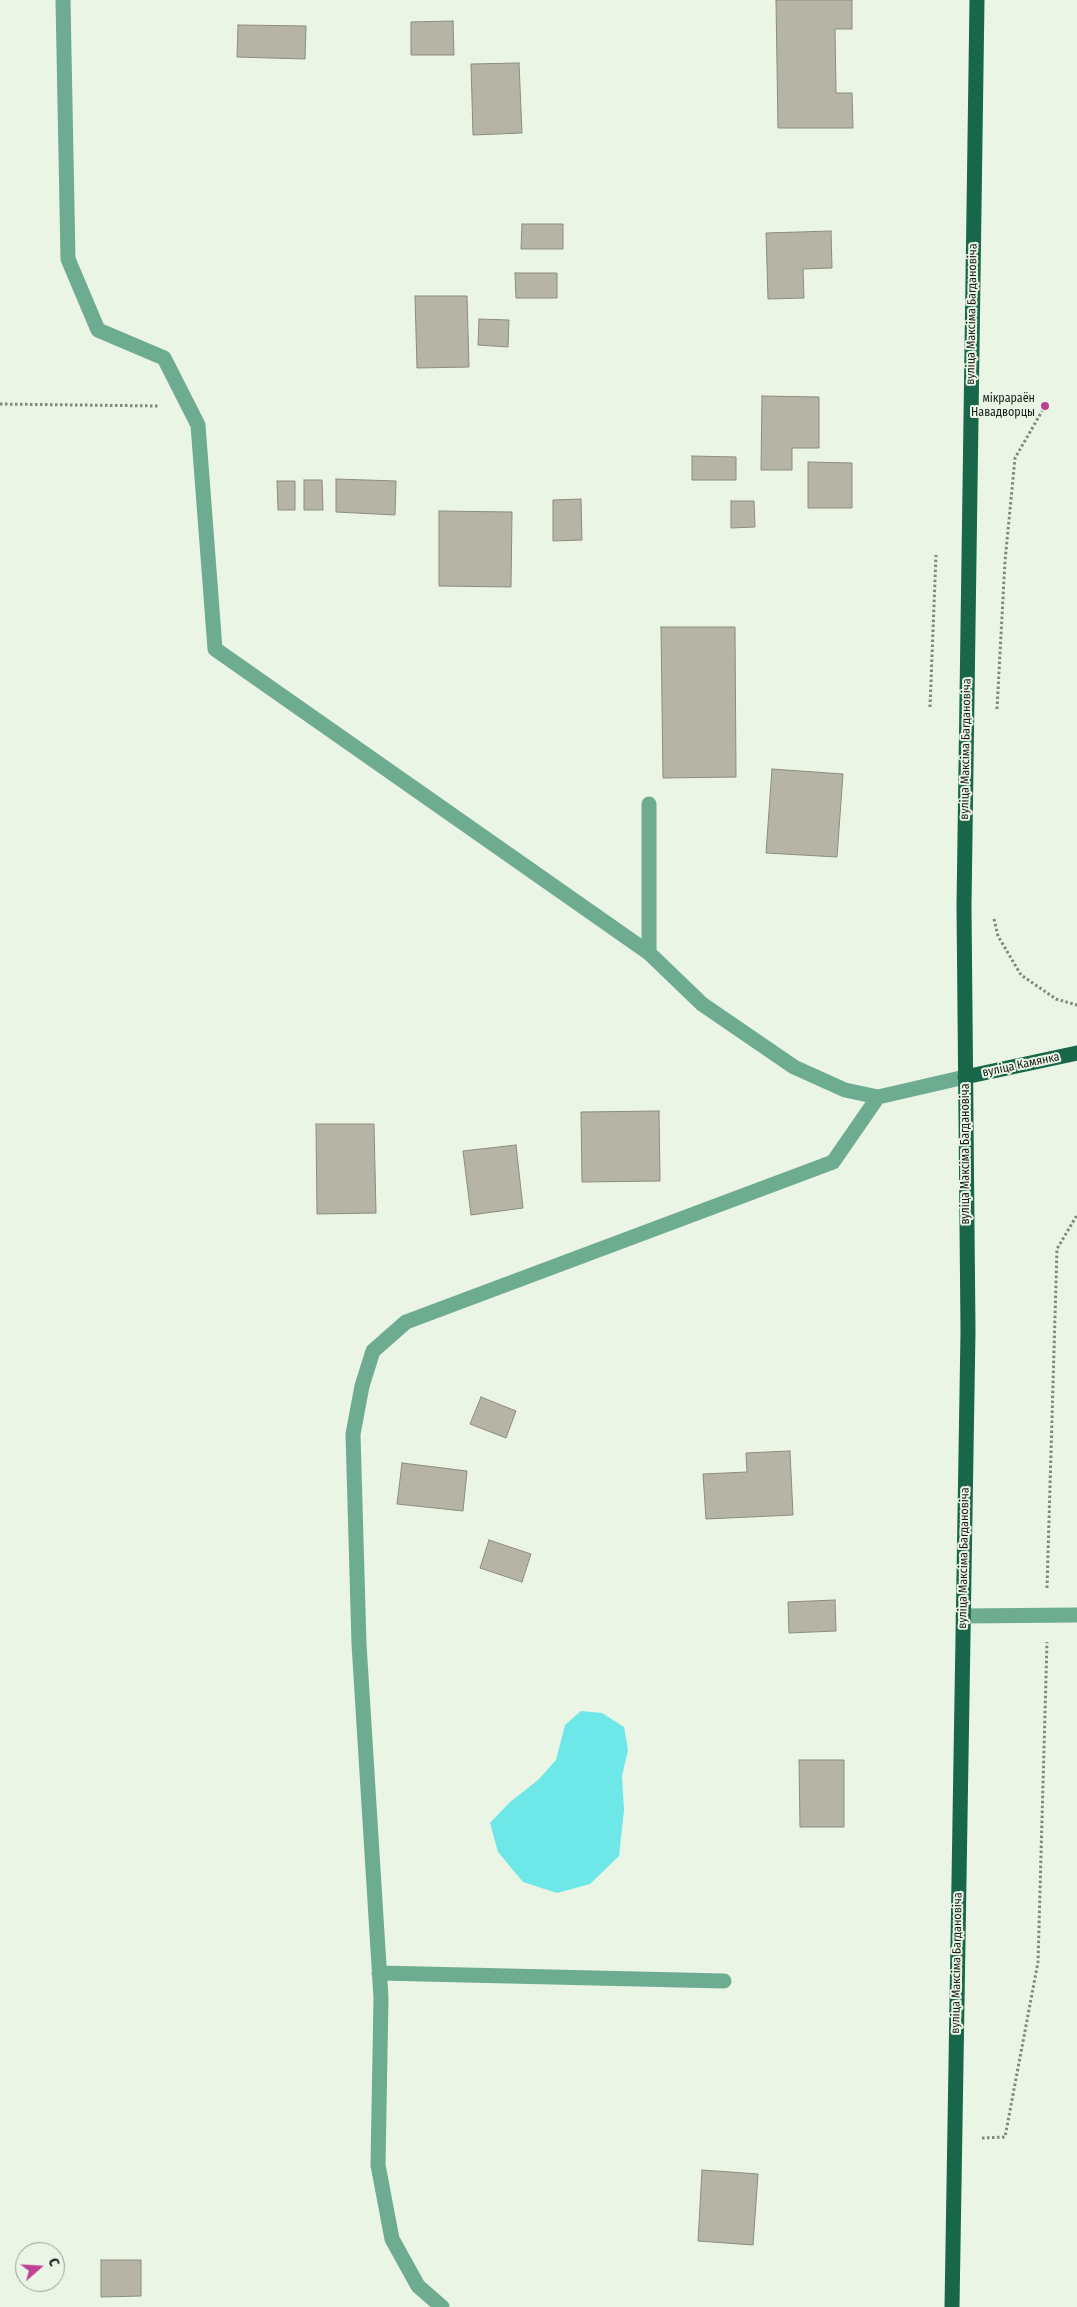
<!DOCTYPE html>
<meta charset="utf-8">
<style>
body{margin:0}
#map{position:relative;width:1077px;height:2307px;overflow:hidden;background:#ebf5e6;font-family:"Fira Sans Condensed",sans-serif}
canvas{display:block}
.north{position:absolute;left:15px;top:2242px;width:50px;height:50px;box-sizing:border-box;background:#ebf5e6;border:1px solid #979e93;border-radius:50%;rotate:71deg;font-size:14px;font-weight:700;line-height:20px;text-align:center;color:#181c17}
.north::after{content:'';display:block;margin:auto;width:18px;height:22px;background:#be4293;clip-path:polygon(50% 0,100% 100%,50% 72%,0 100%)}
</style>
<div id="map">
<canvas width="1077" height="2307"></canvas>
<div class="north">С</div>
</div>
<script>
const ctx = document.querySelector('canvas').getContext('2d');
ctx.lineJoin = 'round';
function paint(path, color) {
  ctx.fillStyle = color;
  ctx.fill(path, 'evenodd');
}
function toPath(rows) {
  const path = new Path2D();
  for (const r of rows) {
    path.moveTo(r[0], r[1]);
    for (let i = 2; i < r.length; i += 2) path.lineTo(r[i], r[i + 1]);
  }
  return path;
}
function trace(path, color, width, dash) {
  ctx.strokeStyle = color;
  ctx.lineWidth = width;
  ctx.lineCap = dash ? 'butt' : 'round';
  ctx.setLineDash(dash || []);
  ctx.stroke(path);
}
function drawText(font, color, halo, rows, align = 'center') {
  ctx.font = font + ' "Fira Sans Condensed",sans-serif';
  ctx.lineWidth = 4;
  ctx.setLineDash([]);
  ctx.textBaseline = 'middle';
  ctx.strokeStyle = halo;
  ctx.fillStyle = color;
  for (const [text, x, y, turn = 0] of rows) {
    ctx.save();
    ctx.translate(x, y);
    ctx.rotate((+turn || 0) * Math.PI / 180);
    ctx.textAlign = isNaN(turn) ? turn : align;
    if (halo) ctx.strokeText(text, 0, 0);
    ctx.fillText(text, 0, 0);
    ctx.restore();
  }
}
paint(toPath([
 [581,1711,602,1713,624,1727,628,1750,622,1776,624,1810,619,1856,590,1884,557,1893,523,1882,498,1852,490,1823,510,1802,538,1780,556,1760,565,1725]
]), '#6de7e7');
const building = toPath([
 [776,0,852,0,852,29,835,29,836,93,852,93,853,128,778,128,776,0],
 [453,21,454,55,411,55,411,22,453,21],
 [238,25,306,26,305,59,237,57,238,25],
 [519,63,522,133,473,135,471,64,519,63],
 [522,224,563,224,563,249,521,249,522,224],
 [831,231,832,268,803,269,804,298,768,299,766,233,831,231],
 [515,273,557,273,557,298,516,298,515,273],
 [415,296,467,296,469,367,417,368,415,296],
 [479,319,509,320,508,347,478,345,479,319],
 [762,396,819,397,819,448,792,448,792,470,761,470,762,396],
 [692,456,736,457,736,480,692,480,692,456],
 [808,462,852,463,852,508,808,508,808,462],
 [336,479,396,481,395,515,336,512,336,479],
 [304,480,322,480,323,510,304,510,304,480],
 [277,481,295,481,295,510,278,510,277,481],
 [581,499,582,540,553,541,553,500,581,499],
 [731,501,754,501,755,527,731,528,731,501],
 [439,511,512,512,511,587,439,586,439,511],
 [661,627,735,627,736,777,663,778,661,627],
 [772,769,843,774,837,857,766,853,772,769],
 [659,1111,660,1181,582,1182,581,1112,659,1111],
 [316,1124,374,1124,376,1213,317,1214,316,1124],
 [516,1145,523,1208,471,1215,463,1151,516,1145],
 [481,1397,516,1411,506,1438,470,1424,481,1397],
 [790,1451,793,1515,706,1519,703,1474,747,1472,746,1453,790,1451],
 [402,1463,467,1471,463,1511,397,1504,402,1463],
 [489,1540,531,1554,522,1582,480,1568,489,1540],
 [835,1600,836,1631,789,1633,788,1602,835,1600],
 [799,1760,844,1760,844,1827,800,1827,799,1760],
 [702,2170,758,2174,753,2245,698,2241,702,2170],
 [101,2260,141,2260,141,2296,101,2297,101,2260]
]);
paint(building, '#b6b5a5');
trace(building, '#8d8c7c', 1);
trace(toPath([
 [0,404,158,406],
 [930,707,936,555],
 [997,709,1005,561,1015,458,1045,406],
 [994,919,998,936,1021,975,1056,999,1077,1005],
 [1047,1588,1057,1249,1077,1215],
 [982,2138,1005,2137,1038,1962,1047,1642]
]), '#80877e', 3, [2.5, 2.5]);
trace(toPath([
 [63,0,68,259,98,330,164,358,198,425,215,649,649,953,649,804],
 [649,944,649,953,702,1004,794,1067,845,1090,878,1097],
 [963,1616,1077,1615],
 [379,1973,724,1981],
 [442,2307,418,2286,392,2239,378,2165,381,1998,359,1644,353,1434,362,1386,373,1351,406,1322,833,1162,878,1097,965,1077]
]), '#6eac91', 15);
trace(toPath([
 [965,1077,1077,1053],
 [952,2307,968,1331,964,906,977,0]
]), '#19674b', 15);
for (const [x, y, r, color] of [
 [1045,406,5,"#be4293"]
]) {
  const dot = new Path2D();
  dot.arc(x, y, r, 0, 2 * Math.PI);
  ctx.fillStyle = color;
  ctx.fill(dot);
  trace(dot, '#ebf5e6', 2);
}
drawText('12px', '#181c17', '#ebf5e6', [
 ["вуліца Максіма Багдановіча",972,314,-89],
 ["вуліца Максіма Багдановіча",966,749,-89],
 ["вуліца Камянка",1021,1065,-12],
 ["вуліца Максіма Багдановіча",966,1154,-90],
 ["вуліца Максіма Багдановіча",964,1558,-89],
 ["вуліца Максіма Багдановіча",957,1963,-89]
]);
drawText('12px', '#181c17', '#ebf5e6', [
 ["мікрараён",1035,399],
 ["Навадворцы",1035,413]
], 'right');
</script>
